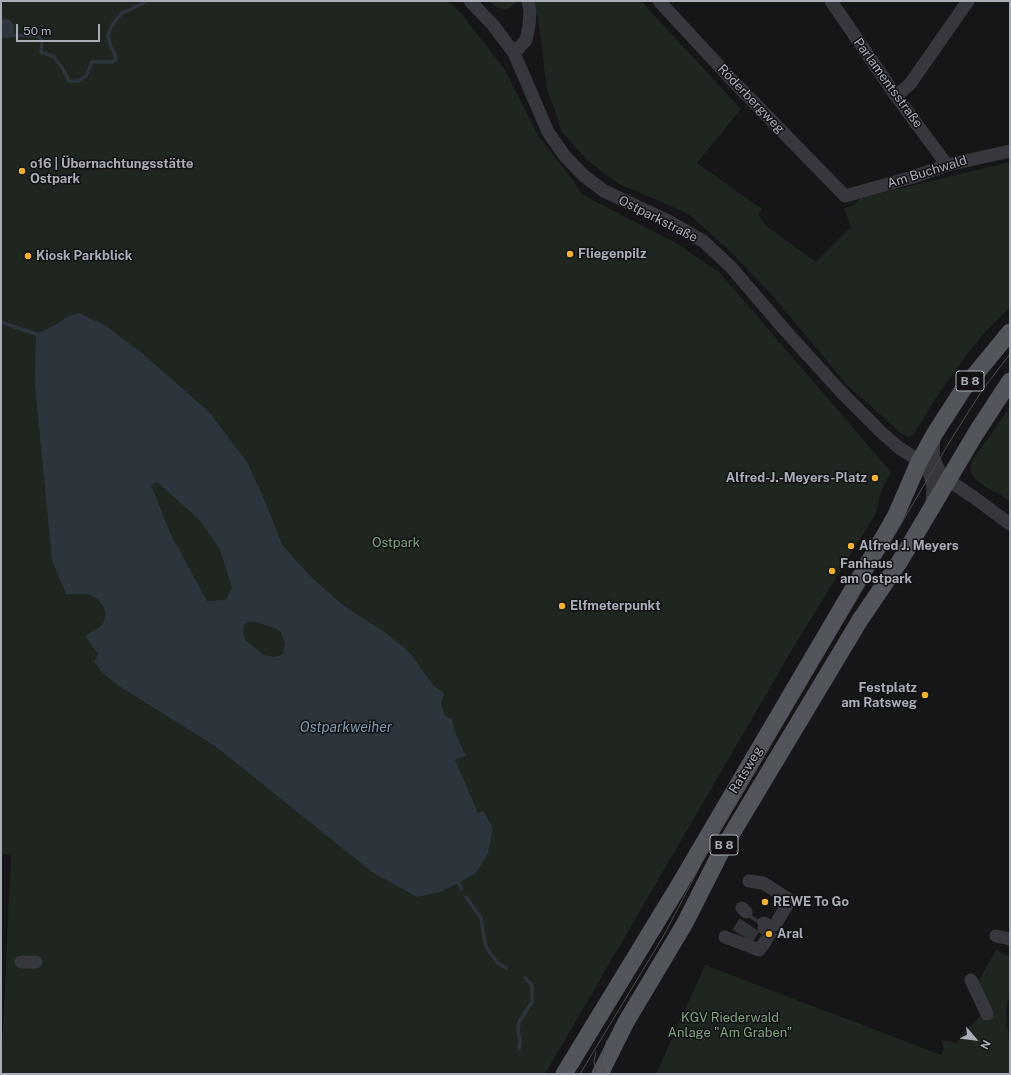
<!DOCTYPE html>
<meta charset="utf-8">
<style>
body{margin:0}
#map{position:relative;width:1011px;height:1075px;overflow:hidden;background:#161618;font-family:"Public Sans",sans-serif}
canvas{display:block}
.frame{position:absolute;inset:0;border:2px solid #a8adb8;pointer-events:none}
.north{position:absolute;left:955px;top:1019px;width:40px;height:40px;-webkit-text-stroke:3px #111113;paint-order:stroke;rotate:118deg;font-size:11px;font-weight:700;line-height:16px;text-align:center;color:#a8adb8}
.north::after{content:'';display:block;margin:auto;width:14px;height:18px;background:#a8adb8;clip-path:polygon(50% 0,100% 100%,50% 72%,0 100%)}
.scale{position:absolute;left:16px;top:24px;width:84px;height:18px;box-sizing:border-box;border:2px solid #a8adb8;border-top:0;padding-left:5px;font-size:12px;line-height:14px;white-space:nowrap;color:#a8adb8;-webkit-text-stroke:3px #111113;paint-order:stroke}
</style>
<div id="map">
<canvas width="1011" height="1075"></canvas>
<div class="frame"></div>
<div class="north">N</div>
<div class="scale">50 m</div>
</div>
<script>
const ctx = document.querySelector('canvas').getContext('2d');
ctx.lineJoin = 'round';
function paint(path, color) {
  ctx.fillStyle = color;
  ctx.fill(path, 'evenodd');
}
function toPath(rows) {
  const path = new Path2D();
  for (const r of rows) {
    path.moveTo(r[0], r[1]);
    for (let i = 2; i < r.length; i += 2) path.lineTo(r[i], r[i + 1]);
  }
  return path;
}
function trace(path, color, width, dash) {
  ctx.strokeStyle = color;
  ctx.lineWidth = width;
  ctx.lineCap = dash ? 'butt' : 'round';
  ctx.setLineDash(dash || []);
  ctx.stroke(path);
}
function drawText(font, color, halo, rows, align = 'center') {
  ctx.font = font + ' "Public Sans",sans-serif';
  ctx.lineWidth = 3;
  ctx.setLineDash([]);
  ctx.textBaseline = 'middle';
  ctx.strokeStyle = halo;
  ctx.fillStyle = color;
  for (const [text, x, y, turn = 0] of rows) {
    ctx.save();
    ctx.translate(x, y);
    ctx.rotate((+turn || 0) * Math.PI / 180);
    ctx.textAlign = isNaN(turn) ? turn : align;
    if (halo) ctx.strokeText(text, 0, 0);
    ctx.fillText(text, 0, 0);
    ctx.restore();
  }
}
paint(toPath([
 [1,1,448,1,460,12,505,70,539,137,573,180,581,194,676,243,720,273,891,472,882,489,875,515,799,638,545,1074,1,1074,11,855,1,853],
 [490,1,519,1,506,10,496,7],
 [535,1,641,1,741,109,697,163,762,209,758,214,765,225,816,262,851,227,844,208,853,206,861,198,1010,162,1010,307,985,332,964,358,936,398,913,435,909,437,902,434,848,386,771,294,732,253,691,216,681,210,619,184,587,160,562,132,546,86,541,39],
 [1010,407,1010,502,1001,495,987,488,977,480,971,473,970,467,974,458],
 [996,950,1010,957,1010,995,1007,1004,1006,1011,1007,1028,1010,1038,1010,1074,656,1074,705,965,941,1055,944,1049,941,1040,957,1043,964,1032,981,1016,977,984]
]), '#1e261f');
paint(toPath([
 [2,19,8,19,11,21,14,26,14,37,1,38],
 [79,313,106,326,143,354,209,412,247,462,265,501,282,545,314,580,344,606,383,631,409,652,434,686,444,693,441,704,445,716,452,719,454,730,466,756,455,760,478,813,483,811,493,828,488,853,476,873,459,883,440,892,417,897,372,872,215,746,119,686,104,674,94,662,98,654,85,636,100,627,104,622,106,614,103,606,97,599,88,594,66,594,52,560,35,385,36,334,59,323,68,316],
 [157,482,198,518,220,549,232,588,226,600,207,601,170,533,151,485],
 [250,622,256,622,275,628,281,632,285,644,283,654,275,657,264,655,246,641,243,634,244,624]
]), '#2c353c');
trace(toPath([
 [14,35,38,36,42,41,41,52,54,57,63,69,69,81,78,81,86,76,92,62,112,62,116,59,114,52,111,48,108,35,112,25,122,13,142,4,146,1],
 [1,322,36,334],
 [459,883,461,889],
 [466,897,481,918,485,943,489,952,498,963,506,968],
 [519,1049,520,1040,518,1031,519,1022,532,1002,532,985,525,978]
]), '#2c353c', 3.5);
trace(toPath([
 [738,933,750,914],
 [747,939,759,920],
 [765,942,775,925]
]), '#333438', 13, [13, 6]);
trace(toPath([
 [470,1,493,25,514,53,548,132,564,155,583,175,604,191,666,220,703,241,730,266,784,329,842,393,881,432,898,447,972,496,1010,524],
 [659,1,734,82,845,196,913,177,947,165,1010,151],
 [831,1,896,96,947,165],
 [514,53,526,40,529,26,530,11,528,1],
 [896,96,910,84,968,1],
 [934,438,933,457,942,477],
 [926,466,930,475,933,488,932,505],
 [749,881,763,883,790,900,775,925],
 [742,908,746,912],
 [764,928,766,924,764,923],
 [996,936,1010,939],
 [725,937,759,950,765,942],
 [21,962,36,962],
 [971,980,987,1014]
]), '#37383d', 13);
trace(toPath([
 [564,1074,678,887,887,531,896,515,919,462,935,433,964,388,1010,332],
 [600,1074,626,1022,685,923,722,850,860,620,900,561,976,433,1010,381]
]), '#53555c', 17);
trace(toPath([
 [580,1074,664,935,709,849,950,441,983,389,1010,354],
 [596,1074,594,1061,596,1052],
 [604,1074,601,1063,602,1056,607,1040]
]), '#4a4c52', 1);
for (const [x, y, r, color] of [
 [22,171,4,"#f2b134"],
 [570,254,4,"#f2b134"],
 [28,256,4,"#f2b134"],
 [875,478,4,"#f2b134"],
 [851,546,4,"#f2b134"],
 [832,571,4,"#f2b134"],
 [562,606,4,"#f2b134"],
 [925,695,4,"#f2b134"],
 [765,902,4,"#f2b134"],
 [769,934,4,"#f2b134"]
]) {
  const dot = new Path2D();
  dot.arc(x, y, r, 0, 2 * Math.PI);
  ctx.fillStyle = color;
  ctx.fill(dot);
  trace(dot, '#111113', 1.5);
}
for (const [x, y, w] of [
 [970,381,28],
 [724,845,28]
]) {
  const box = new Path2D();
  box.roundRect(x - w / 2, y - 10, w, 20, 3);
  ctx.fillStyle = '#111113';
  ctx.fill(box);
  trace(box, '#a8adb8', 1);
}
drawText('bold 12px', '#a8adb8', null, [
 ["B 8",970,381],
 ["B 8",724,845]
]);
drawText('13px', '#a8adb8', '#111113', [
 ["Parlamentsstraße",888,83,54],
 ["Röderbergweg",751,99,46],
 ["Am Buchwald",927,172,-17],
 ["Ostparkstraße",658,219,27],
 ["Ratsweg",746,770,-59]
]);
drawText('bold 13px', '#a8adb8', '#111113', [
 ["o16 | Übernachtungsstätte",30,164],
 ["Ostpark",30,179],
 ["Fliegenpilz",578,254],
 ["Kiosk Parkblick",36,256],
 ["Alfred-J.-Meyers-Platz",867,478,"right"],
 ["Alfred J. Meyers",859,546],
 ["Fanhaus",840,564],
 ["am Ostpark",840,579],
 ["Elfmeterpunkt",570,606],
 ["Festplatz",917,688,"right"],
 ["am Ratsweg",917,703,"right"],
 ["REWE To Go",773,902],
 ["Aral",777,934]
], 'left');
drawText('13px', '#7fa381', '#111113', [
 ["Ostpark",396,543],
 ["KGV Riederwald",730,1018],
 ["Anlage \"Am Graben\"",730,1033]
]);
drawText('italic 14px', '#7f9bb3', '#111113', [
 ["Ostparkweiher",346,728]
]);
</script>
